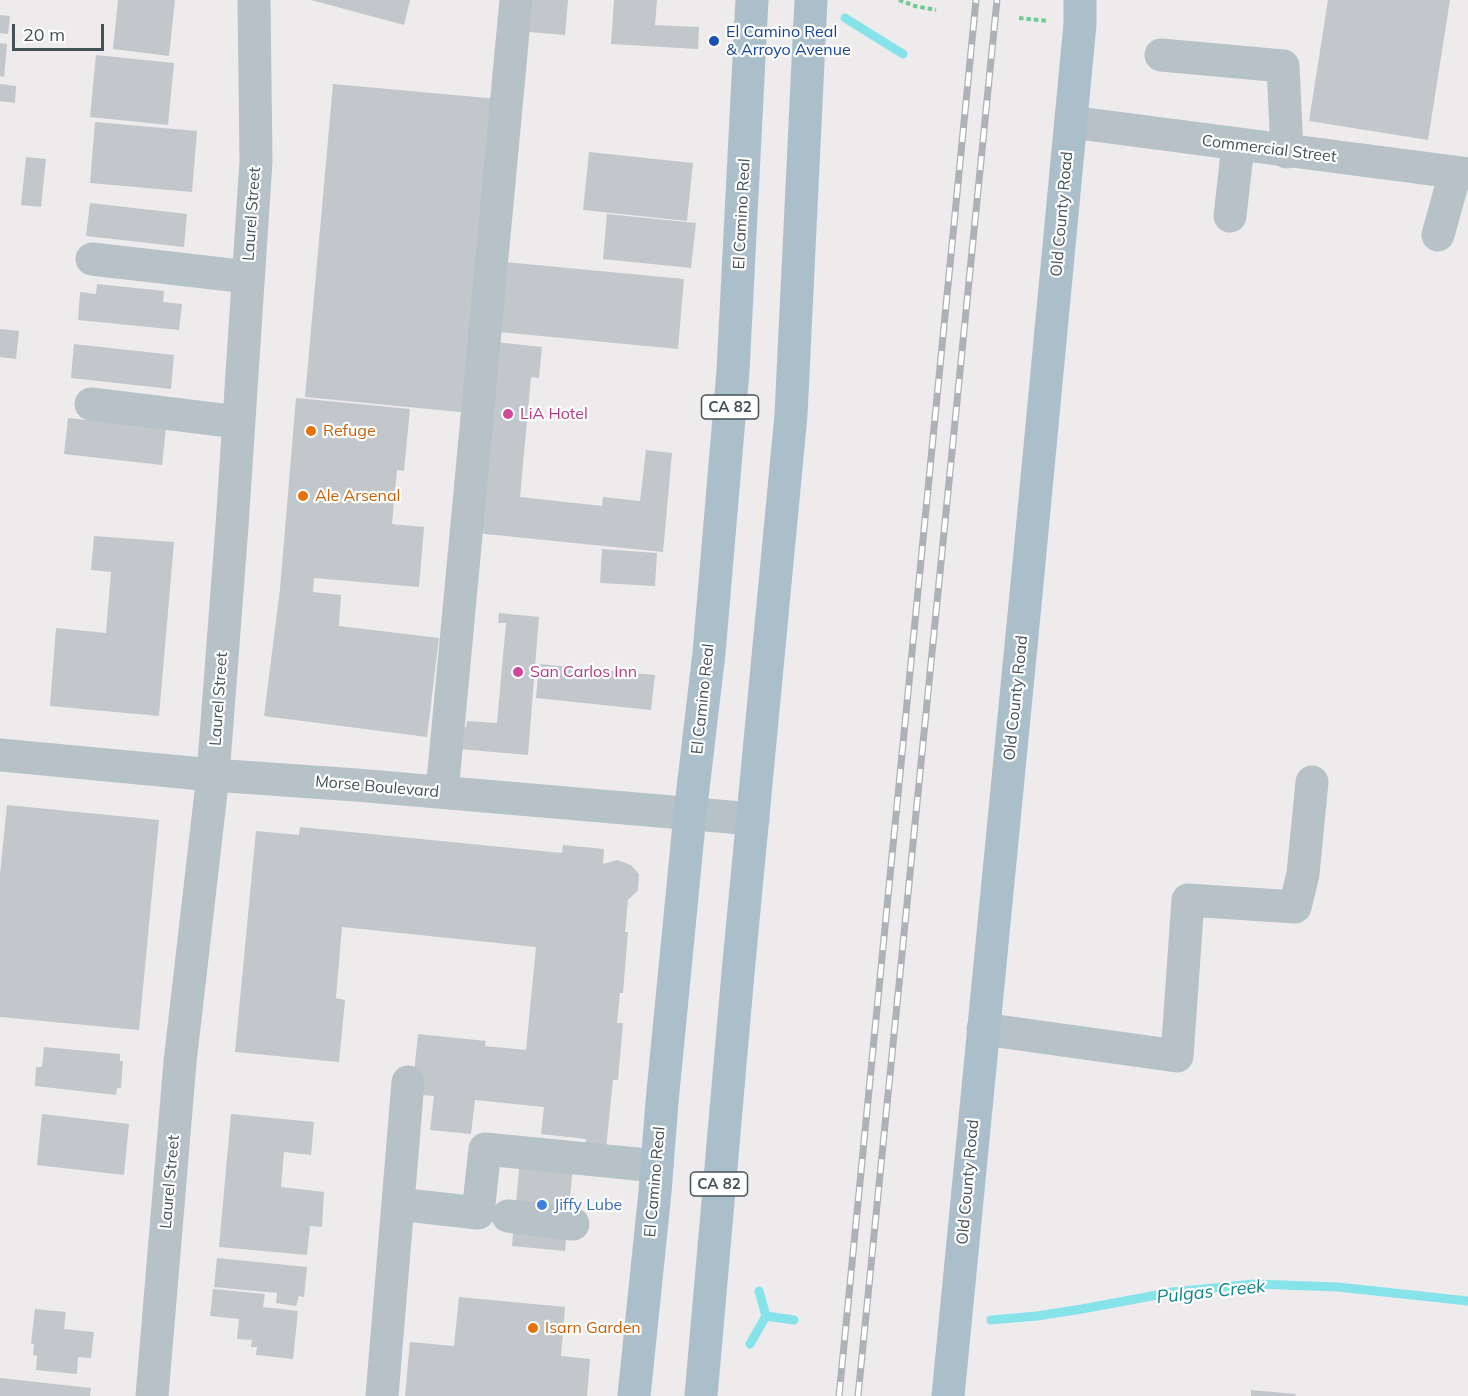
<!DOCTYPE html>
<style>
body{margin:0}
#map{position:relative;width:1468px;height:1396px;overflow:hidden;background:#eeebec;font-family:Mulish,sans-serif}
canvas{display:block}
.scale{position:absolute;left:12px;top:24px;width:92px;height:27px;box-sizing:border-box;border:3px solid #445158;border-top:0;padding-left:8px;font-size:18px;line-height:21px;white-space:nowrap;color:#445158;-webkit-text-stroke:4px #fff;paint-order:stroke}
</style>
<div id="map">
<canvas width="1468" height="1396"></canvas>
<div class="scale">20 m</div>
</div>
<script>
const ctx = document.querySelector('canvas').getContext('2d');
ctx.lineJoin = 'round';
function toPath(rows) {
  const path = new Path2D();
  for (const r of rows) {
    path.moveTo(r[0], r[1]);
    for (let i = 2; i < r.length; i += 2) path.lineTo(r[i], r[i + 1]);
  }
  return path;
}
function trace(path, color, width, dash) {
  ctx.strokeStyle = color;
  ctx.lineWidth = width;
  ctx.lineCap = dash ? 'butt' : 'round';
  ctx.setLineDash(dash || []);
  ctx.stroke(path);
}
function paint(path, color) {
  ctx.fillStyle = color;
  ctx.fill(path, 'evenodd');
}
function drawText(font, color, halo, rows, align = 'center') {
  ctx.font = font + ' Mulish,sans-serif';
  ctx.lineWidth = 4.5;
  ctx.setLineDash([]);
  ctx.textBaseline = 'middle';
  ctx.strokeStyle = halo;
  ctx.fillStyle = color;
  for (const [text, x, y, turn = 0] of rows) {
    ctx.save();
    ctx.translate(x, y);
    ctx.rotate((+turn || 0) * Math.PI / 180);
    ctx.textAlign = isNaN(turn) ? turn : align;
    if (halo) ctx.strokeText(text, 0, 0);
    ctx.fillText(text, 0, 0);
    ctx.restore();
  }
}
trace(toPath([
 [845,18,903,54],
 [759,1291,766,1316],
 [766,1316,794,1320],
 [991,1320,1037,1316,1082,1309,1173,1292,1254,1284,1338,1287,1468,1301],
 [750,1344,766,1316]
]), '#86e3ea', 9);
paint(toPath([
 [118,0,175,0,169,56,113,49],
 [311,0,410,0,404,25],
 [531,0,568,0,565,35,529,32],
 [614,0,657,0,655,25,699,27,698,49,611,44],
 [1328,0,1450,0,1428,140,1309,121],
 [0,15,10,16,8,34,0,33],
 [0,43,7,44,4,77,0,76],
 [96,55,174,63,168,125,90,117],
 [0,84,16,86,15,103,0,101],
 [333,84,498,99,470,413,305,397],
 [95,122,197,131,192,192,90,183],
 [589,152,693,163,687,221,583,210],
 [26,157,46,159,41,207,21,205],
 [90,203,187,214,184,247,86,236],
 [607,214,696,223,691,268,603,259],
 [505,262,684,279,678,349,499,332],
 [97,284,164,291,163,302,182,304,179,330,78,320,80,292,96,294],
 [0,329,19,331,16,359,0,357],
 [495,342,542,347,539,378,531,377,520,497,602,506,603,497,640,501,646,450,672,453,663,552,476,533],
 [74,344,174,355,171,389,71,378],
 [296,398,410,409,404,471,397,470,392,524,424,527,419,587,314,578,313,592,341,595,339,626,439,638,427,737,264,716,280,589],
 [68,418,166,428,162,465,64,454],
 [94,536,174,542,159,716,50,706,56,628,106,633,111,572,91,570],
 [602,549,657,553,655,586,600,583],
 [499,613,539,617,528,755,459,749,461,727,466,727,467,721,497,723,506,623,498,623],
 [539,664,655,675,651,710,536,698],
 [7,805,159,820,139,1030,0,1017,0,874],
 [300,827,562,853,563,845,604,849,603,864,617,860,631,865,639,874,638,890,628,900,625,932,628,932,623,993,620,993,617,1023,623,1023,618,1080,613,1080,606,1149,585,1147,586,1139,541,1134,544,1107,475,1100,471,1134,430,1130,434,1096,412,1094,418,1034,486,1041,485,1046,526,1050,536,947,342,927,336,998,345,1000,339,1062,235,1052,256,831,299,835],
 [44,1047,120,1054,120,1061,123,1061,121,1088,117,1088,116,1095,35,1086,36,1067,42,1067],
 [42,1114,129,1124,124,1175,37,1165],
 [231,1114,314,1122,311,1155,284,1152,281,1187,324,1192,322,1227,310,1226,307,1255,219,1247],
 [520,1159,573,1165,565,1251,512,1246],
 [217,1258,307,1267,304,1297,299,1296,296,1306,276,1303,277,1293,214,1287],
 [213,1289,265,1294,263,1307,298,1311,293,1359,256,1355,257,1347,251,1347,252,1340,237,1339,239,1319,210,1316],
 [459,1297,565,1307,561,1356,590,1359,587,1396,405,1396,410,1342,454,1346],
 [35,1309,66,1312,64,1329,94,1332,91,1358,78,1357,77,1374,36,1370,37,1356,33,1355,34,1344,31,1344],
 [0,1378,91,1388,90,1396,0,1396],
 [1251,1390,1296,1394,1295,1396,1251,1396]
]), '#c2c7cb');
trace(toPath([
 [899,0,915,6,936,10],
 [1019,18,1048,21]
]), '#71ca92', 4, [4.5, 3]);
trace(toPath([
 [1161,55,1283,66,1287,152],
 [1071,122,1468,174],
 [1230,216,1238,145],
 [1438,235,1455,173],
 [92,259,248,277],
 [91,404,238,422],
 [0,755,213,775,356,785,753,819],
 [442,792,516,0],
 [983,1029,1177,1056,1188,900,1295,907,1303,874,1312,782],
 [398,1204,478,1213,485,1149,657,1166],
 [508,1216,573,1224],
 [152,1396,180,1062,213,775,232,526,256,161,254,0],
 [382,1396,408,1082]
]), '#b6c2c8', 33);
trace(toPath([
 [634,1396,655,1192,662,1102,690,814,709,653,733,371,752,0],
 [701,1396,738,973,791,415,811,0],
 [948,1396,1027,584,1080,24,1080,0]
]), '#abbfcb', 33);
const rail = toPath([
 [839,1396,976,0],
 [858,1396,997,0]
]);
trace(rail, '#adb2b6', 7);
trace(rail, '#fff', 4.5, [14]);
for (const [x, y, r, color] of [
 [714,41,6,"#1a4fb4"],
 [508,414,6,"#d1479c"],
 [311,431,6,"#e8710a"],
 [303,496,6,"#e8710a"],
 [518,672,6,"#d1479c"],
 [542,1205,6,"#3f7fe0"],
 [533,1328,6,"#e8710a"]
]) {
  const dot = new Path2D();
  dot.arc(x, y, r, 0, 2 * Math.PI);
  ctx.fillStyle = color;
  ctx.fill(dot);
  trace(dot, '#fff', 2);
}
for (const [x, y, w] of [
 [730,407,57],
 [719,1184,57]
]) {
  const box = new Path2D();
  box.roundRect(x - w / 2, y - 12, w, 24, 4.5);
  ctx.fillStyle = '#fff';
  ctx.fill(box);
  trace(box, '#445158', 1.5);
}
drawText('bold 15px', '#445158', null, [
 ["CA 82",730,407],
 ["CA 82",719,1184]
]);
drawText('16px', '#164399', '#fff', [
 ["El Camino Real",726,32],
 ["& Arroyo Avenue",726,50]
], 'left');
drawText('16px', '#445158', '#fff', [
 ["Commercial Street",1269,149,7],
 ["Laurel Street",252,214,-86],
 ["El Camino Real",742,214,-87],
 ["Old County Road",1062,214,-85],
 ["Old County Road",1016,698,-84],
 ["Laurel Street",219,699,-86],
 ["El Camino Real",703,699,-84],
 ["Morse Boulevard",377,787,5],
 ["Laurel Street",170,1182,-85],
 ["El Camino Real",655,1182,-85],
 ["Old County Road",968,1182,-85]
]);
drawText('16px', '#b23c85', '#fff', [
 ["LiA Hotel",520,414],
 ["San Carlos Inn",530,672]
], 'left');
drawText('16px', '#c56008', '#fff', [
 ["Refuge",323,431],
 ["Ale Arsenal",315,496],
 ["Isarn Garden",545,1328]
], 'left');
drawText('16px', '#366cbe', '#fff', [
 ["Jiffy Lube",554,1205]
], 'left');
drawText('italic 18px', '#0e838c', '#fff', [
 ["Pulgas Creek",1211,1292,-6]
]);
</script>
